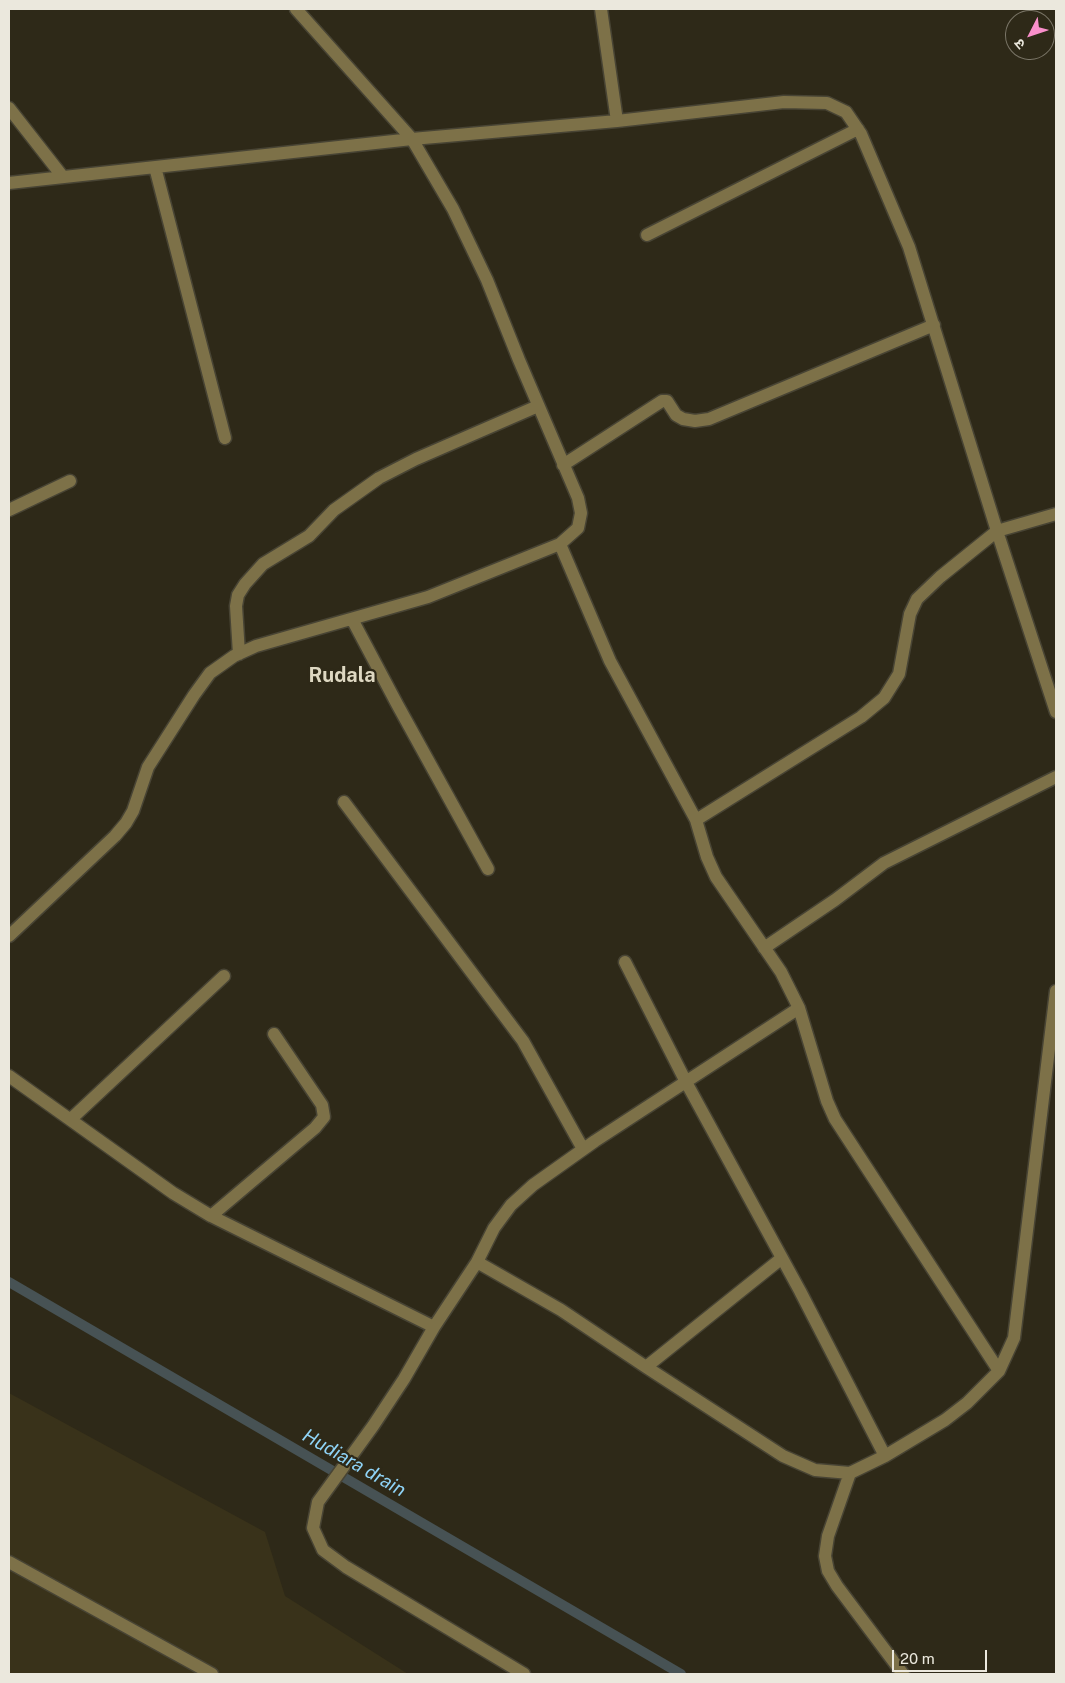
<!DOCTYPE html>
<meta charset="utf-8">
<style>
body{margin:0}
#map{position:relative;width:1065px;height:1683px;overflow:hidden;background:#2e2918;font-family:"Public Sans","Noto Sans Devanagari",sans-serif}
canvas{display:block}
.frame{position:absolute;inset:0;border:10px solid #ebe8dd;pointer-events:none}
.north{position:absolute;left:1005px;top:10px;width:50px;height:50px;box-sizing:border-box;background:#2e2918;border:1px solid #7a7567;border-radius:50%;rotate:229deg;font-size:14px;font-weight:700;line-height:20px;text-align:center;color:#ebe8dd}
.north::after{content:'';display:block;margin:auto;width:18px;height:22px;background:#f98fca;clip-path:polygon(50% 0,100% 100%,50% 72%,0 100%)}
.scale{position:absolute;left:892px;top:1650px;width:95px;height:22px;box-sizing:border-box;border:2px solid #ebe8dd;border-top:0;padding-left:6px;font-size:15px;line-height:18px;white-space:nowrap;color:#ebe8dd;-webkit-text-stroke:4px #2e2918;paint-order:stroke}
</style>
<div id="map">
<canvas width="1065" height="1683"></canvas>
<div class="frame"></div>
<div class="north">उ</div>
<div class="scale">20 m</div>
</div>
<script>
const ctx = document.querySelector('canvas').getContext('2d');
ctx.lineJoin = 'round';
function paint(path, color) {
  ctx.fillStyle = color;
  ctx.fill(path, 'evenodd');
}
function toPath(rows) {
  const path = new Path2D();
  for (const r of rows) {
    path.moveTo(r[0], r[1]);
    for (let i = 2; i < r.length; i += 2) path.lineTo(r[i], r[i + 1]);
  }
  return path;
}
function trace(path, color, width, dash) {
  ctx.strokeStyle = color;
  ctx.lineWidth = width;
  ctx.lineCap = dash ? 'butt' : 'round';
  ctx.setLineDash(dash || []);
  ctx.stroke(path);
}
function drawText(font, color, halo, rows, align = 'center') {
  ctx.font = font + ' "Public Sans",sans-serif';
  ctx.lineWidth = 4.5;
  ctx.setLineDash([]);
  ctx.textBaseline = 'middle';
  ctx.strokeStyle = halo;
  ctx.fillStyle = color;
  for (const [text, x, y, turn = 0] of rows) {
    ctx.save();
    ctx.translate(x, y);
    ctx.rotate((+turn || 0) * Math.PI / 180);
    ctx.textAlign = isNaN(turn) ? turn : align;
    if (halo) ctx.strokeText(text, 0, 0);
    ctx.fillText(text, 0, 0);
    ctx.restore();
  }
}
paint(toPath([
 [9,1393,265,1532,285,1596,408,1674,9,1674]
]), '#39321a');
trace(toPath([
 [9,1282,681,1674]
]), '#475254', 10);
const minor = toPath([
 [296,9,412,139,453,209,487,280,519,360,578,498,581,513,578,528,560,544,610,661,696,820,707,857,716,877,781,972,799,1008,827,1101,835,1119,999,1371],
 [601,9,617,121],
 [9,108,63,177],
 [155,167,225,438],
 [9,183,412,139,617,121,784,102,827,103,846,112,861,134,909,247,997,531,1056,712],
 [647,235,858,129],
 [563,465,662,401,667,401,676,415,683,419,695,421,709,419,934,325],
 [9,510,70,481],
 [352,619,397,704,488,869],
 [239,654,236,606,238,595,245,584,263,564,309,536,334,510,379,478,416,459,538,406],
 [344,802,523,1041,583,1149],
 [696,820,861,717,884,698,899,674,910,614,917,599,940,577,997,531,1056,514],
 [9,936,115,836,126,823,133,811,148,767,194,695,210,673,234,656,256,646,428,597,560,544],
 [764,948,835,900,884,863,1056,777],
 [625,962,686,1082,800,1291,885,1456],
 [9,1076,173,1193,211,1216,434,1327],
 [71,1119,224,976],
 [211,1216,315,1128,324,1117,322,1105,274,1034],
 [477,1262,494,1228,511,1205,533,1185,595,1141,799,1008],
 [646,1367,782,1258],
 [850,1473,828,1536,825,1556,828,1571,837,1586,903,1674],
 [9,1562,212,1674],
 [524,1674,346,1567,323,1550,313,1528,318,1502,373,1426,404,1379,434,1327,477,1262,561,1310,646,1367,783,1456,815,1470,850,1473,885,1456,945,1420,967,1403,999,1371,1014,1338,1056,991]
]);
trace(minor, '#484434', 15);
trace(minor, '#7d7148', 12);
drawText('italic 19px', '#8fd3f6', '#2e2918', [
 ["Hudiara drain",354,1463,30]
]);
drawText('bold 20px', '#ded8c2', '#2e2918', [
 ["Rudala",342,676]
]);
</script>
